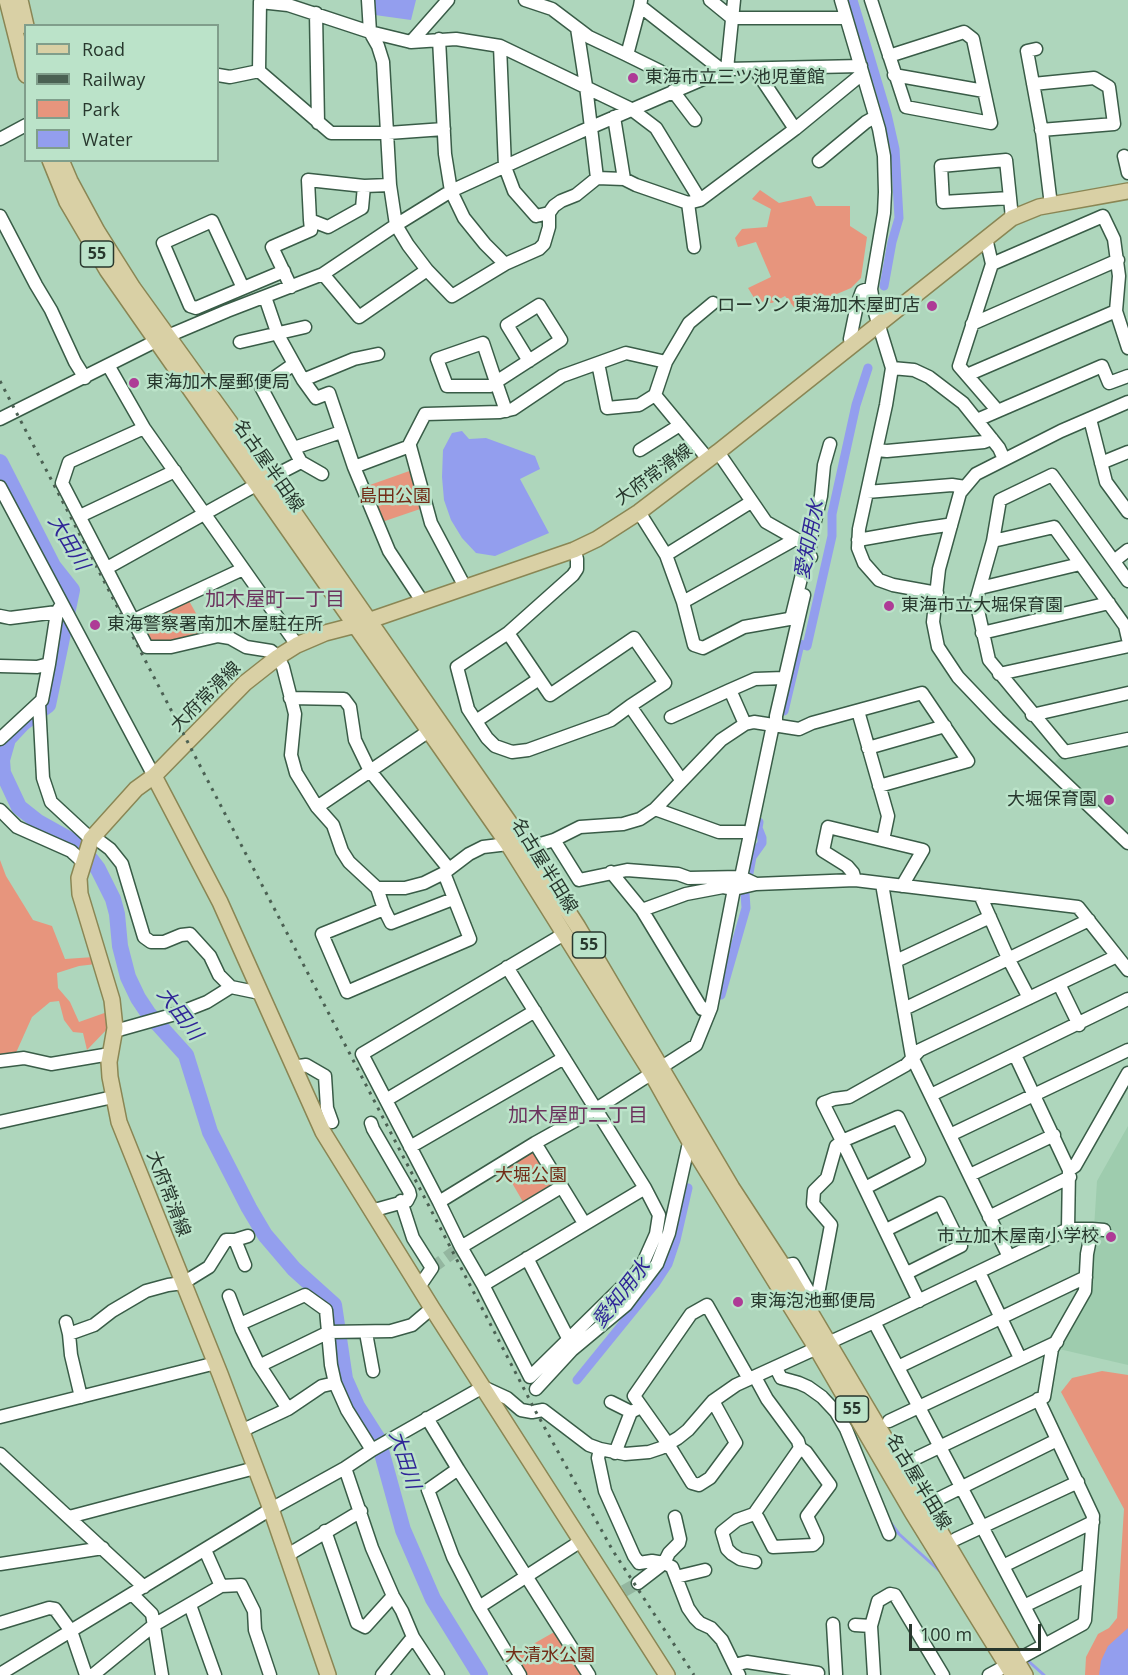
<!DOCTYPE html>
<meta charset="utf-8">
<style>
body{margin:0}
#map{position:relative;width:1128px;height:1675px;overflow:hidden;background:#aed6bc;font-family:"Open Sans",sans-serif}
canvas{display:block}
.legend{position:absolute;left:24px;top:24px;width:195px;height:138px;box-sizing:border-box;background:#bbe3c9;border:2px solid #809e8b;margin:0;padding:8px 10px;list-style:none;font-size:18px;color:#27372d}
.legend li{display:flex;align-items:center;gap:12px;height:30px}
.legend b{width:30px;border:2px solid #809e8b}
.scale{position:absolute;left:909px;top:1624px;width:132px;height:27px;box-sizing:border-box;border:3px solid #27372d;border-top:0;padding-left:8px;font-size:18px;line-height:21px;white-space:nowrap;color:#27372d;-webkit-text-stroke:4px #bbe3c9;paint-order:stroke}
</style>
<div id="map">
<canvas width="1128" height="1675"></canvas>
<ul class="legend">
<li><b style="height:8px;background:#d9d0a5"></b>Road</li>
<li><b style="height:8px;background:#4b6153"></b>Railway</li>
<li><b style="height:16px;background:#e7957d"></b>Park</li>
<li><b style="height:16px;background:#939eee"></b>Water</li>
</ul>
<div class="scale">100 m</div>
</div>
<script>
const ctx = document.querySelector('canvas').getContext('2d');
ctx.lineJoin = 'round';
function paint(path, color) {
  ctx.fillStyle = color;
  ctx.fill(path, 'evenodd');
}
function toPath(rows) {
  const path = new Path2D();
  for (const r of rows) {
    path.moveTo(r[0], r[1]);
    for (let i = 2; i < r.length; i += 2) path.lineTo(r[i], r[i + 1]);
  }
  return path;
}
function trace(path, color, width, dash) {
  ctx.strokeStyle = color;
  ctx.lineWidth = width;
  ctx.lineCap = dash ? 'butt' : 'round';
  ctx.setLineDash(dash || []);
  ctx.stroke(path);
}
function drawText(font, color, halo, rows, align = 'center') {
  ctx.font = font + ' "Open Sans","Noto Sans JP",sans-serif';
  ctx.lineWidth = 5;
  ctx.setLineDash([]);
  ctx.textBaseline = 'middle';
  ctx.strokeStyle = halo;
  ctx.fillStyle = color;
  for (const [text, x, y, turn = 0] of rows) {
    ctx.save();
    ctx.translate(x, y);
    ctx.rotate((+turn || 0) * Math.PI / 180);
    ctx.textAlign = isNaN(turn) ? turn : align;
    if (halo) ctx.strokeText(text, 0, 0);
    ctx.fillText(text, 0, 0);
    ctx.restore();
  }
}
paint(toPath([
 [1128,741,1128,836,1051,765,1062,756],
 [1128,1126,1128,1365,1059,1349,1090,1292,1097,1181]
]), '#9eccae');
paint(toPath([
 [760,190,779,203,811,196,816,206,850,206,850,226,867,237,861,278,851,288,797,311,785,296,772,303,756,301,748,288,771,277,756,242,738,247,735,238,742,229,767,227,771,209,752,199],
 [415,469,426,507,382,522,367,486],
 [188,599,207,633,169,643,149,641,139,624],
 [0,860,6,876,33,920,52,926,65,959,94,957,96,964,79,966,57,973,58,988,70,1002,79,1022,110,1011,110,1026,87,1050,83,1033,73,1032,64,1020,59,1001,50,1002,32,1017,15,1055,0,1060],
 [535,1143,561,1187,526,1207,501,1164],
 [1102,1371,1128,1375,1128,1675,1085,1675,1086,1657,1098,1634,1109,1628,1117,1618,1124,1509,1061,1392,1072,1378],
 [556,1631,584,1675,527,1675,514,1655]
]), '#e7957d');
paint(toPath([
 [375,0,416,0,411,20,375,15],
 [462,431,469,439,486,438,535,456,540,469,520,479,549,533,495,556,476,553,462,538,451,520,444,500,442,477,443,450,452,433],
 [1128,1628,1128,1675,1099,1675,1101,1661,1108,1646]
]), '#939eee');
trace(toPath([
 [890,1522,899,1534,943,1574],
 [1025,1658,1044,1675]
]), '#939eee', 3);
trace(toPath([
 [853,0,887,114,895,149,899,218,892,242,884,286],
 [784,711,800,644,807,646,832,536,832,514,856,405,868,368],
 [749,873,752,857,762,843,762,838,758,828,759,822],
 [721,995,746,908,745,893],
 [577,1380,655,1284,668,1264,676,1240,688,1188]
]), '#939eee', 9);
trace(toPath([
 [0,462,53,566,72,590,48,705,23,723,8,739,2,760,3,773,19,807,38,822,72,841,88,856,98,869,113,899,117,914,120,946,128,977,138,998,148,1013,186,1055,210,1132,249,1208,265,1235,294,1269,334,1305,345,1379,357,1406,378,1439,403,1530,433,1599,480,1675]
]), '#939eee', 16);
trace(toPath([
 [432,1268,461,1247],
 [624,1591,638,1583]
]), '#93b69f', 12, [12, 6]);
const minor = toPath([
 [368,0,370,32,378,46,383,62,390,185,396,225,408,245,427,270,452,296,505,264,539,249,544,244,549,227,549,213,554,206,561,201,576,195,597,178,624,179,636,185,688,203,700,200,795,129,862,74],
 [525,0,552,9,589,37,627,55],
 [641,0,640,6,723,71],
 [710,0,732,18,845,18],
 [841,0,879,129,884,156,885,192,884,213,871,289,875,313,892,368,886,405,859,529,858,548,864,563,879,580,893,585,937,593],
 [871,0,906,107,991,123,973,39,964,32,889,56],
 [640,6,627,55,688,85],
 [316,13,318,123],
 [577,28,586,86,597,178],
 [439,39,445,154,451,191,464,218,485,244,505,264],
 [411,42,448,0],
 [500,46,505,167,514,191,536,216,549,213],
 [1036,49,1027,51,1042,132,1051,205],
 [727,69,734,0],
 [755,69,795,129],
 [218,75,230,77,259,71],
 [894,75,984,91],
 [1033,84,1094,78,1109,87,1114,124,1041,130],
 [673,91,695,120],
 [614,117,624,179],
 [444,129,388,133,331,133,259,71,260,2,288,5,370,32,411,42,456,39,500,46,631,109,656,128,700,200],
 [0,139,26,125],
 [1124,156,1128,173],
 [819,161,866,122,875,117],
 [364,186,362,208,328,227,310,220,308,180,364,186,390,185],
 [1010,198,943,202,941,166,1006,160,1010,198,1012,218],
 [688,203,694,247],
 [0,216,36,285,51,310,75,362,85,378],
 [986,238,992,264,959,366,997,410],
 [992,264,1103,216,1114,239,1119,276,1116,311,1128,348],
 [323,274,359,317,427,270],
 [291,287,272,247,311,230,310,220],
 [243,288,212,221,163,243,190,306,196,308,284,271],
 [265,297,278,335,303,380,316,398,329,393,354,467,410,446,431,523,465,587],
 [972,324,1118,260],
 [240,342,305,327],
 [853,345,850,339,857,305,862,291,871,288],
 [598,363,607,408,639,405,655,395,666,362],
 [294,364,261,387,301,462,322,474],
 [108,365,144,428,297,645],
 [892,368,914,370,929,377,963,403,999,448,1004,459],
 [967,375,1116,311],
 [303,380,354,359,378,354],
 [655,395,708,459],
 [1128,402,1061,431,976,474,960,493,939,569,933,622,938,647,958,677,998,719,1128,843],
 [506,411,496,382,483,343,437,359,447,386,490,386,496,382,561,340,539,305,507,325,529,361],
 [0,419,156,341,227,311,323,274,396,225,451,191,580,132,717,73,727,69,861,66],
 [1090,419,1106,482,1128,512],
 [977,420,1102,366,1109,383,1128,376],
 [144,428,69,462,62,483,147,647,171,647,218,636,230,638,246,647,271,651,278,657,283,667,295,714,291,755,296,773,317,807,333,825,342,851,349,862,377,888,384,909,322,934,347,992,470,939,444,873],
 [408,447,425,414,500,412,513,409,562,376,626,353,666,362,689,323,713,303],
 [294,448,341,432],
 [640,450,680,425],
 [877,450,887,451,984,442,992,439],
 [718,452,766,522,810,547],
 [1101,463,1128,452],
 [354,467,389,551,422,601],
 [270,478,301,462],
 [0,487,154,776],
 [867,492,952,485,965,487],
 [639,512,666,555,683,602,694,645,703,648,744,627,789,619,792,615,807,554],
 [80,516,175,471],
 [858,540,920,529,947,525,951,526],
 [993,541,1054,527,1125,626,1128,639],
 [574,550,577,559,577,569,573,575,508,633,550,695,634,638,665,683,630,706,682,781],
 [666,555,751,502],
 [811,557,807,554,821,496,824,465,830,444],
 [1114,561,1128,550],
 [107,568,256,485],
 [1128,581,1052,475,1000,500,993,541,976,601,989,660,1065,752,1128,739],
 [980,588,1080,564],
 [683,602,792,541,794,538],
 [0,616,10,618,57,612],
 [134,620,243,569],
 [508,633,457,667,468,709,487,738,495,746,512,752,528,750,611,720,630,706],
 [982,633,1109,603],
 [0,666,37,667,49,664,57,612,62,604],
 [999,674,1128,646],
 [730,690,755,679,784,678],
 [290,698,344,699,350,707,355,740,370,771,449,869],
 [39,703,43,778,51,802,91,839,98,840,110,849,122,864,144,937,151,942,164,942,181,935,190,934,210,956,219,975,231,987,260,993],
 [858,711,888,816,883,840],
 [1032,715,1128,693],
 [671,717,730,690,745,724],
 [476,721,539,679],
 [776,725,776,716,804,595],
 [0,739,42,700,49,664],
 [868,748,945,726],
 [317,807,429,731],
 [655,809,719,832,744,832],
 [0,810,17,827,71,851,83,862],
 [554,840,579,880,627,870,678,874,689,878,741,877,756,884,734,889,723,887,686,894,642,910],
 [611,872,642,910,702,1009,711,1008],
 [741,877,773,725],
 [855,880,853,873,847,866,823,851,828,827,923,850,902,886],
 [756,884,855,880,1078,907,1128,970],
 [882,884,912,1057,1009,1257],
 [377,888,405,888,424,883,444,873,469,854,483,847,508,844,527,848,554,840,580,827,623,824,640,819,655,809,721,740,745,724,754,722,799,729,812,723,922,693,968,761,879,786],
 [980,895,1008,958,1029,998],
 [384,909,391,923,453,899],
 [564,934,362,1054,439,1202,535,1143,596,1109,696,1045,711,1008,734,889],
 [896,961,990,917],
 [507,967,645,1188,659,1215,656,1234,644,1261,637,1272,530,1377,483,1285,645,1188],
 [1059,984,1079,1025],
 [904,1009,1089,920],
 [115,1031,179,1013,207,1002,231,987],
 [1015,1055,1069,1170],
 [0,1061,24,1058,51,1064,110,1054],
 [293,1067,306,1065,325,1076,327,1108,332,1122],
 [931,1095,1128,999],
 [386,1100,535,1011],
 [0,1122,113,1097],
 [950,1135,1128,1050],
 [535,1143,584,1223],
 [410,1147,564,1058],
 [970,1175,1054,1135],
 [865,1188,919,1160,898,1117,842,1141,919,1301],
 [401,1201,413,1238,432,1268,419,1287],
 [439,1202,461,1247,483,1285],
 [371,1211,407,1201,410,1195,409,1191,373,1129,371,1123],
 [989,1217,1070,1177],
 [1068,1229,1069,1170,1075,1166,1128,1073],
 [1092,1229,1104,1230],
 [886,1230,940,1203,961,1246,907,1273],
 [235,1240,245,1265],
 [461,1247,561,1187],
 [527,1258,568,1338],
 [783,1266,793,1264,813,1299,818,1294,831,1225,813,1204,814,1191,827,1178,836,1146,842,1141,823,1103,834,1099,849,1097,906,1065,920,1050,1117,956],
 [979,1272,1020,1358],
 [229,1296,242,1330,258,1363,288,1409,322,1386,335,1383,331,1365,326,1310,305,1295,240,1324],
 [66,1322,69,1334,71,1355,81,1397],
 [874,1322,1044,1644],
 [366,1333,373,1371],
 [69,1334,94,1325,112,1311,146,1291,168,1285,183,1283,209,1267,226,1240,235,1240,248,1236],
 [261,1365,329,1332,391,1331,412,1325,432,1308],
 [898,1367,1086,1277],
 [776,1368,781,1378,799,1383,808,1387,822,1397,836,1412,846,1429,889,1534],
 [755,1377,767,1399,798,1441,800,1448,806,1452,830,1485,807,1516,817,1538,817,1541,813,1545,773,1547,758,1518,754,1514,737,1520,722,1532,727,1549,732,1554,740,1559,755,1562],
 [335,1383,347,1410,372,1450],
 [536,1389,572,1350,626,1305,657,1264,669,1233,688,1147,692,1144],
 [713,1401,736,1443,710,1478,699,1485,692,1483,668,1444,634,1396,691,1314,707,1305,749,1379],
 [611,1402,631,1412],
 [0,1417,216,1363],
 [427,1418,458,1469,428,1490,453,1557,479,1607,520,1675],
 [889,1421,1057,1342],
 [241,1431,288,1409],
 [600,1449,598,1458,605,1491,634,1556,639,1563,652,1561,664,1563,672,1567,688,1608,695,1618,700,1623,711,1628,722,1640,739,1675],
 [615,1453,631,1412,641,1407],
 [0,1454,144,1587],
 [345,1468,372,1548,393,1596,402,1611,413,1637,438,1675],
 [458,1469,589,1675],
 [934,1501,1057,1440],
 [754,1514,800,1448],
 [69,1517,255,1468],
 [325,1531,357,1623,365,1627,393,1596],
 [956,1539,1078,1482],
 [205,1550,221,1586],
 [286,1556,361,1511],
 [0,1564,103,1548],
 [1003,1566,1093,1522],
 [676,1577,705,1570],
 [638,1583,664,1563,669,1553,679,1543,680,1539,675,1517],
 [132,1594,152,1614,162,1675],
 [190,1605,215,1675],
 [1024,1606,1088,1575],
 [479,1607,581,1541],
 [0,1623,49,1608,55,1609,71,1631,86,1675],
 [833,1624,836,1674],
 [855,1625,871,1626],
 [734,1665,747,1662,818,1673],
 [0,1674,271,1509,345,1468,372,1450,483,1387,507,1398,521,1410,532,1412,543,1410,589,1445,600,1449,625,1454,649,1452,661,1448,678,1438,688,1430,713,1401,736,1385,874,1322,1068,1229,1092,1229,1087,1254,1085,1291,1052,1349,1044,1397,910,1461],
 [93,1675,154,1625,221,1586,241,1585,254,1611,255,1630,270,1675],
 [382,1675,413,1637],
 [874,1675,871,1626,878,1601,890,1594,895,1595,943,1675],
 [989,1675,1083,1624,1085,1620,1093,1516,1038,1399]
]);
const major = toPath([
 [7,0,26,75],
 [20,0,26,26],
 [50,160,67,202,107,270,508,844,652,1074,699,1158,817,1349,912,1512,1013,1675],
 [61,160,70,181,97,231,133,288,270,478,527,848,578,927,732,1188,783,1266,1025,1675],
 [154,776,220,902,323,1132,432,1308,667,1675],
 [328,1675,271,1509,220,1374,119,1122,110,1077,109,1062,115,1028,112,1000,80,894,79,878,91,839,136,789,154,776,245,683,278,657,297,645,325,633,356,625,574,550,597,539,639,512,718,452,1012,218,1039,207,1128,191]
]);
trace(minor, '#395c47', 15);
trace(major, '#8a8654', 18);
trace(minor, '#fff', 12);
trace(major, '#d9d0a5', 15);
trace(toPath([
 [0,381,536,1412,613,1551,694,1675]
]), '#4b6153', 3, [3, 6]);
for (const [x, y, r, color] of [
 [633,78,6,"#ae3b96"],
 [932,306,6,"#ae3b96"],
 [134,383,6,"#ae3b96"],
 [889,606,6,"#ae3b96"],
 [95,625,6,"#ae3b96"],
 [1109,800,6,"#ae3b96"],
 [1111,1237,6,"#ae3b96"],
 [738,1302,6,"#ae3b96"]
]) {
  const dot = new Path2D();
  dot.arc(x, y, r, 0, 2 * Math.PI);
  ctx.fillStyle = color;
  ctx.fill(dot);
  trace(dot, '#bbe3c9', 2);
}
for (const [x, y, w] of [
 [97,254,33],
 [589,945,33],
 [852,1409,33]
]) {
  const box = new Path2D();
  box.roundRect(x - w / 2, y - 13, w, 26, 4.5);
  ctx.fillStyle = '#bbe3c9';
  ctx.fill(box);
  trace(box, '#27372d', 1.5);
}
drawText('bold 16px', '#27372d', null, [
 ["55",97,254],
 ["55",589,945],
 ["55",852,1409]
]);
drawText('18px', '#27372d', '#bbe3c9', [
 ["東海市立三ツ池児童館",645,78],
 ["ローソン 東海加木屋町店",920,306,"right"],
 ["東海加木屋郵便局",146,383],
 ["東海市立大堀保育園",901,606],
 ["東海警察署南加木屋駐在所",107,625],
 ["大堀保育園",1097,800,"right"],
 ["市立加木屋南小学校",1099,1237,"right"],
 ["東海泡池郵便局",750,1302]
], 'left');
drawText('18px', '#27372d', '#bbe3c9', [
 ["名古屋半田線",268,466,55],
 ["大府常滑線",654,475,-36],
 ["大府常滑線",206,697,-45],
 ["名古屋半田線",544,866,58],
 ["大府常滑線",168,1194,69],
 ["名古屋半田線",918,1482,59]
]);
drawText('18px', '#722b16', '#bbe3c9', [
 ["島田公園",395,497],
 ["大堀公園",531,1176],
 ["大清水公園",550,1656]
]);
drawText('italic 20px', '#2f2597', '#bbe3c9', [
 ["愛知用水",810,540,-79],
 ["大田川",68,543,59],
 ["大田川",179,1014,53],
 ["愛知用水",622,1294,-52],
 ["大田川",404,1460,72]
]);
drawText('20px', '#6c335e', '#bbe3c9', [
 ["加木屋町一丁目",275,600],
 ["加木屋町二丁目",578,1116]
]);
</script>
